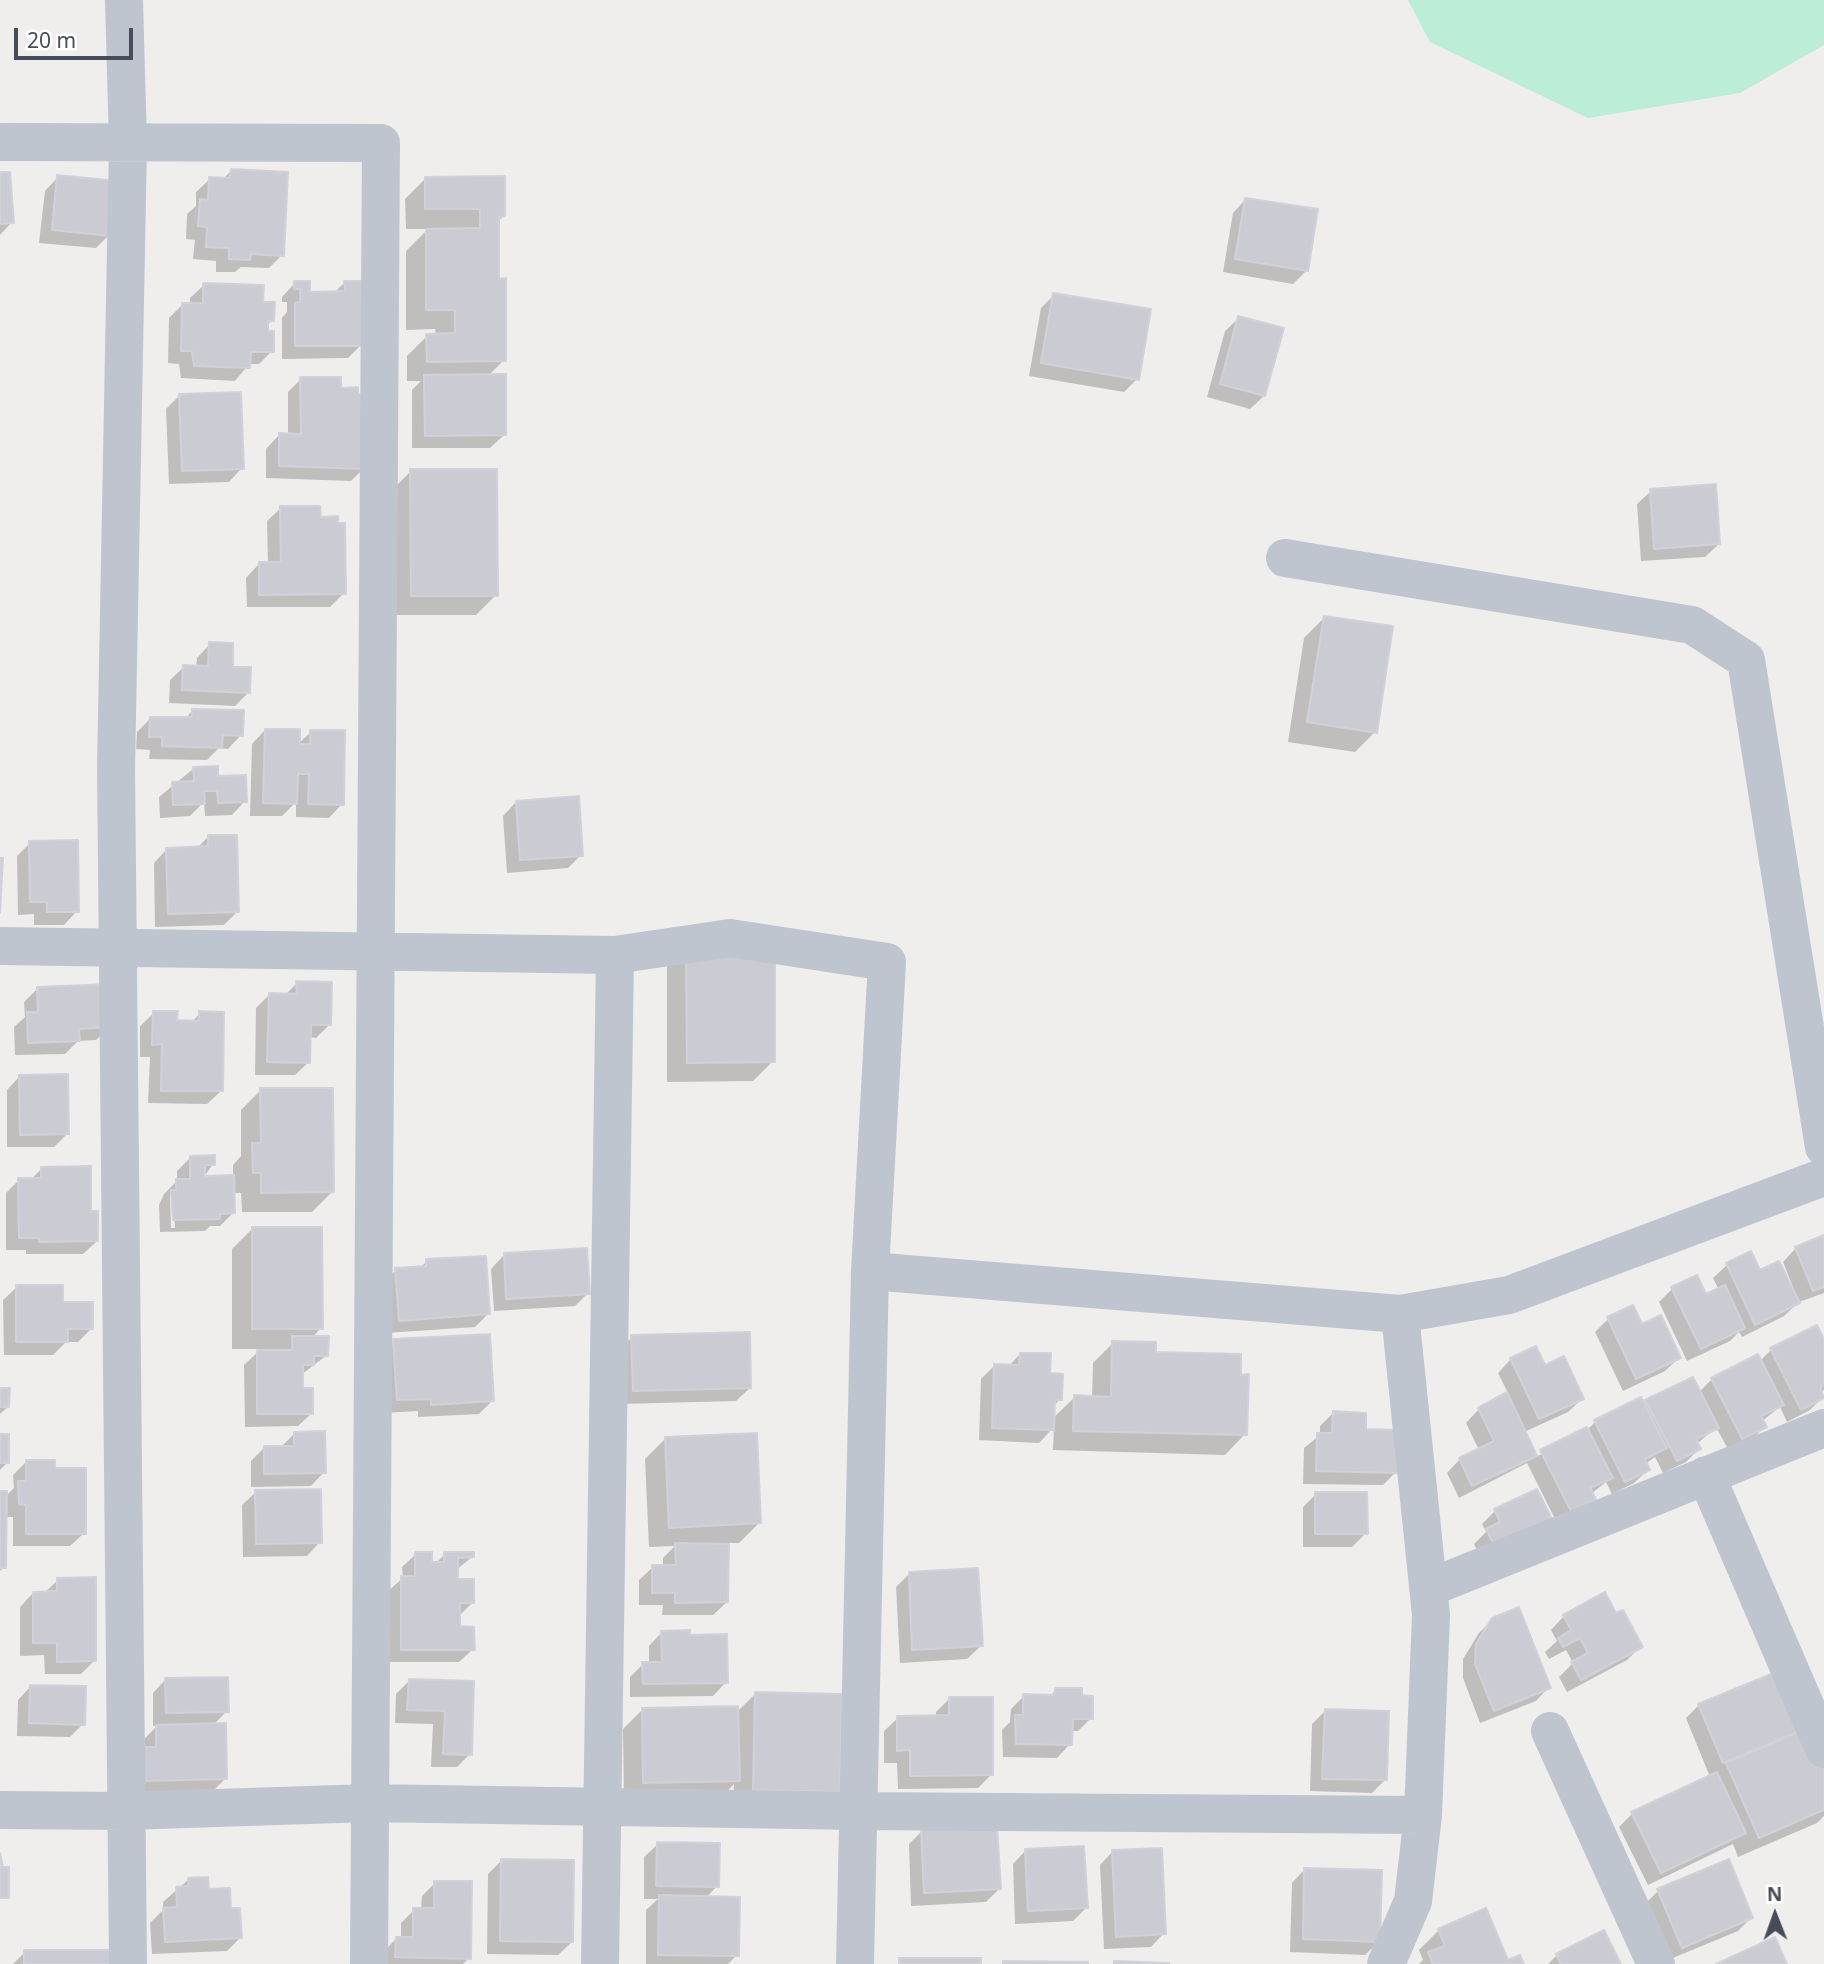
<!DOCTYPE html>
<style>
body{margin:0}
#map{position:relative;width:1824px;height:1964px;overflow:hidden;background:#f0eded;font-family:"Noto Sans",sans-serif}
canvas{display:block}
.north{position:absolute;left:1740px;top:1880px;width:70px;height:70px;-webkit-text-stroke:5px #fff;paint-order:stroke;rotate:359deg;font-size:19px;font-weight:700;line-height:28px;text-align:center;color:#464d5a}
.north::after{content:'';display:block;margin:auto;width:24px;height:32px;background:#464d5a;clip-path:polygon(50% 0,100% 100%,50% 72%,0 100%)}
.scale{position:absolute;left:14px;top:28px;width:119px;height:32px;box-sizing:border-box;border:4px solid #464d5a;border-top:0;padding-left:9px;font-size:21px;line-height:24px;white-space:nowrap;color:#464d5a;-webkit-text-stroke:5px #fff;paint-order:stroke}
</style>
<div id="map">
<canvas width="1824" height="1964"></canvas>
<div class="north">N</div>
<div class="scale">20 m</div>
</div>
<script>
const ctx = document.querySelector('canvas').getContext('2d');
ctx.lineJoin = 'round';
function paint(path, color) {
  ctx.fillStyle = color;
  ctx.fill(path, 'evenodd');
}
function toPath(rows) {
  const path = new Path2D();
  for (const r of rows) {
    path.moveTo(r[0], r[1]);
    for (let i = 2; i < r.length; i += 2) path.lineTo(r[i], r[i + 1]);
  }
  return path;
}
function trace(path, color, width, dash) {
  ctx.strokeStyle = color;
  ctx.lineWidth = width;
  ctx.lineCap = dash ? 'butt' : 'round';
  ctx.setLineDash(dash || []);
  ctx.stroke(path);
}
paint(toPath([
 [1408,0,1824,0,1824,45,1740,93,1588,118,1430,42]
]), '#bcedd7');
paint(toPath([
 [231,171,282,255,269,268,241,267,235,272,216,272,216,261,193,259,195,240,186,239,187,214,196,206,196,192,210,179,223,179],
 [0,174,12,222,0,235],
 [58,177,109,235,96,248,39,243,45,191],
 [425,179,504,216,497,222,497,280,504,360,488,376,504,435,490,448,412,448,412,390,421,381,407,381,407,356,427,336,436,335,435,329,406,330,406,251,428,229,406,229,405,199],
 [1246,199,1307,270,1293,284,1223,272,1233,213],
 [345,282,361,345,348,358,282,359,282,318,287,312,287,302,282,302,282,297,295,283,308,294,334,293],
 [204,285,262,304,273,320,266,326,272,351,259,364,249,364,235,381,181,378,179,364,168,363,169,318,183,304,190,304,190,298],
 [1054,295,1137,379,1124,392,1029,376,1041,308],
 [1239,318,1264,396,1250,409,1207,397,1225,331],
 [301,379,339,389,364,468,351,481,266,478,266,449,279,435,288,435,288,392],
 [179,396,242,468,229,482,169,484,166,409],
 [411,471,496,595,476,615,391,615,391,491],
 [1651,491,1719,544,1705,557,1641,561,1637,504],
 [281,508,319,518,344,593,330,607,247,607,246,578,259,564,268,564,267,521],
 [1324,618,1375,732,1355,752,1288,742,1304,638],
 [210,644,249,692,235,706,169,703,170,680,184,667,196,668,197,658],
 [192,711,241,735,228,749,219,748,207,760,149,759,150,750,136,749,137,732,150,719,185,719],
 [265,730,298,744,311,732,342,804,329,818,296,817,296,802,282,816,250,816,252,744],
 [193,769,216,778,245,801,232,815,205,816,204,802,190,816,160,818,159,797],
 [516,802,581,855,568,868,507,873,503,816],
 [208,837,237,912,224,925,155,927,154,863,167,849,197,848],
 [30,843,77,911,64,925,34,925,34,914,18,915,17,856],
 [687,942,773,1061,753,1081,667,1082,667,962],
 [297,983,330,1024,316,1038,309,1037,309,1062,295,1075,255,1075,256,1008,269,995,285,995],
 [38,988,109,1027,96,1040,78,1041,65,1054,15,1055,14,1027,25,1017,24,1002],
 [154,1013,175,1022,191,1023,200,1013,221,1091,207,1104,148,1103,150,1057,140,1057,140,1026],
 [20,1076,67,1134,54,1147,7,1147,7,1090],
 [261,1090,332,1192,312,1212,242,1212,241,1193,233,1193,233,1213,220,1226,210,1226,205,1231,160,1232,159,1205,164,1194,177,1181,177,1171,190,1158,213,1164,204,1177,233,1177,233,1165,241,1156,241,1110],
 [173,1191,175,1228,171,1228,170,1194],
 [42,1168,89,1213,97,1241,83,1254,26,1254,26,1250,6,1250,6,1193,19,1180,31,1180],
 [252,1229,321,1328,312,1338,327,1355,301,1375,301,1390,312,1413,298,1426,245,1427,244,1365,261,1349,232,1349,232,1249],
 [1824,1237,1824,1293,1799,1302,1784,1316,1742,1337,1739,1332,1730,1341,1687,1361,1659,1302,1672,1289,1705,1296,1719,1290,1713,1278,1727,1265,1751,1253,1760,1272,1790,1289,1793,1287,1783,1262,1796,1248],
 [504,1255,588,1293,575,1306,494,1311,491,1269],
 [427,1261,488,1314,475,1327,386,1333,383,1283,396,1270,420,1268],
 [17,1287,61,1304,91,1329,78,1342,66,1342,53,1355,4,1355,3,1300],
 [1608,1319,1641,1326,1679,1358,1665,1371,1623,1391,1595,1332],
 [632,1337,750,1388,736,1401,620,1404,619,1350],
 [394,1340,492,1401,479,1414,418,1417,418,1411,384,1413,381,1354],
 [1113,1343,1154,1354,1245,1434,1225,1455,1053,1450,1054,1427,1039,1443,979,1440,981,1379,994,1366,1008,1367,1020,1354,1049,1375,1060,1399,1053,1407,1052,1419,1075,1397,1092,1398,1093,1363],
 [1824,1343,1824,1390,1821,1392,1823,1397,1810,1410,1787,1422,1780,1407,1762,1421,1765,1426,1752,1440,1729,1451,1716,1427,1697,1444,1699,1449,1686,1462,1663,1473,1655,1457,1645,1464,1648,1470,1634,1483,1612,1494,1606,1482,1591,1494,1593,1499,1580,1512,1557,1523,1527,1463,1459,1498,1447,1473,1460,1459,1479,1450,1466,1423,1479,1409,1508,1393,1498,1373,1511,1359,1545,1367,1582,1399,1568,1412,1524,1432,1536,1457,1587,1430,1595,1422,1646,1401,1699,1392,1712,1379,1760,1361,1771,1350],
 [0,1390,8,1407,0,1414],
 [1333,1413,1364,1431,1396,1472,1383,1485,1303,1484,1304,1448,1320,1435,1320,1426],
 [294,1434,324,1472,311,1486,251,1487,251,1461,264,1448,280,1448],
 [0,1436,7,1463,0,1470],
 [665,1439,759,1523,739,1543,727,1543,727,1602,713,1615,662,1615,663,1605,639,1605,639,1580,653,1567,663,1567,663,1558,675,1546,649,1547,645,1459],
 [27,1461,84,1533,70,1546,13,1546,13,1517,5,1517,4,1567,0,1571,0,1493,5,1497,14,1488,13,1475],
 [256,1492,320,1542,307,1556,243,1557,242,1505],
 [1316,1494,1366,1533,1352,1547,1303,1547,1303,1507],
 [1495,1511,1541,1540,1485,1567,1474,1544,1486,1532,1482,1524],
 [416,1554,430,1564,435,1564,445,1554,472,1557,456,1570,456,1581,473,1602,459,1616,459,1628,473,1649,459,1662,388,1662,388,1591,403,1578,402,1567],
 [909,1574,981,1646,967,1659,900,1663,896,1587],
 [58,1580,95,1660,81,1674,45,1674,44,1655,20,1656,20,1607,33,1593,44,1593],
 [1564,1616,1615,1616,1641,1646,1627,1660,1567,1692,1559,1677,1573,1663,1566,1650,1549,1659,1545,1652,1557,1641,1551,1630],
 [1493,1619,1549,1687,1536,1701,1480,1723,1463,1678,1463,1659,1479,1633],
 [662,1632,726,1682,713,1696,630,1697,630,1677,643,1664,649,1664,649,1646],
 [166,1679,227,1711,213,1725,225,1779,212,1792,129,1794,143,1740,157,1726,153,1726,153,1693],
 [409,1681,473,1683,470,1754,457,1767,431,1767,433,1724,395,1723,396,1694],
 [31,1686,83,1724,70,1737,17,1736,18,1700],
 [1056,1690,1080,1697,1091,1718,1078,1731,1071,1731,1070,1744,1057,1758,1003,1757,1002,1730,1010,1722,1011,1709,1024,1696,1049,1697],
 [755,1694,818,1811,733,1810,734,1784,718,1801,624,1802,623,1729,643,1709,737,1712],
 [949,1699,991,1775,978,1788,898,1789,897,1763,884,1763,884,1731,898,1718,936,1717,936,1712],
 [1699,1705,1803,1728,1824,1774,1824,1816,1817,1823,1738,1857,1733,1844,1648,1885,1619,1827,1632,1814,1710,1777,1686,1718],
 [1325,1711,1385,1780,1372,1793,1310,1791,1312,1724],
 [922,1831,999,1889,986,1902,911,1906,909,1844],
 [658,1844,717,1886,706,1898,737,1955,728,1964,646,1964,646,1910,658,1899,644,1899,644,1857],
 [1026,1850,1086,1908,1073,1921,1015,1924,1013,1864],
 [1113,1851,1164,1933,1151,1947,1104,1949,1100,1865],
 [501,1861,572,1942,558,1955,487,1954,488,1874],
 [1305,1869,1379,1941,1365,1955,1290,1952,1292,1883],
 [189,1879,230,1910,240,1938,227,1951,152,1954,150,1923,163,1910,163,1902],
 [435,1883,469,1958,463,1964,383,1964,383,1952,396,1939,401,1939,401,1923,414,1910,421,1910,422,1896],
 [1658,1891,1751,1918,1738,1931,1668,1960,1645,1904],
 [1439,1930,1507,1962,1522,1964,1419,1964,1423,1960,1419,1950],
 [25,1952,112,1964,13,1964],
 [1557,1955,1619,1964,1548,1964]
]), '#0003');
const building = toPath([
 [231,169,288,172,284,256,251,254,250,260,229,259,229,248,206,247,207,227,198,226,200,199,208,200,209,177,230,178,231,169],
 [0,172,10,172,14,223,0,224,0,172],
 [57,175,117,181,111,236,52,230,57,175],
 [505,176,505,216,499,217,499,279,506,278,506,361,427,362,426,334,455,333,455,310,426,310,426,229,480,228,480,209,425,209,425,177,505,176],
 [1245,198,1318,209,1308,271,1235,259,1245,198],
 [294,281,310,281,310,292,345,291,344,281,363,281,363,346,295,346,295,303,300,302,300,289,294,289,294,281],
 [203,283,264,285,263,302,275,302,274,321,268,321,268,331,274,331,274,352,251,352,250,368,194,366,192,351,181,351,182,303,203,303,203,283],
 [1053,293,1151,309,1139,380,1041,363,1053,293],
 [1238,316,1284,328,1265,396,1220,384,1238,316],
 [506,374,506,435,425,436,424,375,506,374],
 [300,377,341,377,341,388,358,387,358,394,365,394,366,469,279,466,279,433,301,434,300,377],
 [241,392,244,469,182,471,179,394,241,392],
 [410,469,497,469,498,596,411,596,410,469],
 [1716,484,1720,544,1654,549,1650,489,1716,484],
 [280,506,320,506,321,517,338,516,338,523,345,523,346,594,259,595,259,562,281,562,280,506],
 [1324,616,1393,626,1377,733,1307,722,1324,616],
 [209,642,233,643,233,667,251,667,250,693,182,690,183,665,208,666,209,642],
 [192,709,244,710,243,736,223,735,222,748,162,746,162,737,149,737,150,717,192,717,192,709],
 [265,729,300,729,300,744,310,744,310,730,345,730,344,805,308,804,309,774,298,774,297,804,263,803,265,729],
 [218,766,218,776,246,775,247,802,218,803,217,791,204,791,205,804,173,805,172,782,194,781,193,767,218,766],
 [579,796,583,856,520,860,516,801,579,796],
 [208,835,237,835,239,912,168,914,166,848,208,846,208,835],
 [78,840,79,912,47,912,47,902,30,902,29,841,78,840],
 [0,858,3,858,0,913,0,858],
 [686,940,775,940,775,1062,687,1063,686,940],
 [296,981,332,982,331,1025,311,1025,310,1063,267,1062,269,993,297,994,296,981],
 [110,984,111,1027,79,1029,80,1041,28,1043,27,1012,38,1012,37,987,110,984],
 [153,1011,178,1011,177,1020,199,1021,199,1011,224,1012,223,1091,161,1091,162,1044,152,1045,153,1011],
 [68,1074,69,1134,20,1135,19,1075,68,1074],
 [260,1088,333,1088,334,1192,261,1193,261,1173,253,1173,252,1143,261,1143,260,1088],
 [215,1155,215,1165,205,1165,205,1176,234,1175,235,1213,220,1214,220,1219,173,1220,171,1190,176,1190,176,1179,190,1179,190,1156,215,1155],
 [91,1166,91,1211,98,1211,98,1241,39,1242,39,1238,19,1238,18,1178,41,1178,41,1167,91,1166],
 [252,1227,322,1227,323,1329,252,1329,252,1227],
 [1824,1235,1824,1287,1813,1291,1795,1247,1824,1235],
 [587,1248,590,1294,506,1299,504,1253,587,1248],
 [1751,1251,1760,1270,1779,1261,1800,1303,1755,1325,1726,1263,1751,1251],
 [486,1256,490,1314,399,1321,395,1268,426,1266,426,1259,486,1256],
 [1697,1275,1706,1294,1725,1285,1745,1328,1701,1349,1671,1287,1697,1275],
 [16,1285,63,1285,63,1302,93,1302,93,1329,68,1329,68,1342,16,1342,16,1285],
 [1633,1305,1642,1324,1661,1315,1681,1358,1636,1379,1607,1317,1633,1305],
 [1817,1325,1824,1339,1824,1385,1820,1387,1824,1398,1801,1410,1770,1348,1817,1325],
 [750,1332,751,1388,633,1391,631,1335,750,1332],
 [490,1334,494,1401,431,1405,431,1399,397,1400,393,1339,490,1334],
 [292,1336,329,1336,328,1356,314,1356,314,1365,303,1365,303,1388,313,1388,313,1414,257,1414,257,1350,292,1350,292,1336],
 [1112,1341,1156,1342,1156,1352,1241,1354,1241,1375,1249,1374,1247,1435,1073,1431,1074,1395,1111,1397,1112,1341],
 [1536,1346,1545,1365,1564,1356,1584,1399,1539,1419,1510,1358,1536,1346],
 [1020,1353,1051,1353,1050,1373,1063,1374,1062,1400,1055,1400,1054,1430,992,1428,994,1364,1019,1365,1020,1353],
 [1758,1354,1784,1405,1761,1416,1767,1427,1742,1439,1711,1378,1758,1354],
 [1693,1377,1719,1428,1696,1439,1701,1449,1677,1461,1645,1400,1693,1377],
 [0,1388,10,1388,9,1407,0,1407,0,1388],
 [1507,1392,1537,1456,1472,1486,1459,1458,1494,1441,1478,1408,1507,1392],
 [1641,1397,1667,1448,1645,1459,1650,1470,1625,1482,1594,1420,1641,1397],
 [1333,1411,1366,1413,1366,1429,1399,1430,1398,1473,1316,1471,1317,1433,1332,1433,1333,1411],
 [1587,1427,1613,1478,1590,1488,1596,1499,1571,1511,1540,1450,1587,1427],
 [325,1431,326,1473,264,1474,264,1446,294,1446,294,1432,325,1431],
 [757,1433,761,1523,669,1528,665,1437,757,1433],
 [0,1434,9,1434,9,1463,0,1463,0,1434],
 [26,1460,55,1460,55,1468,86,1468,86,1534,26,1534,26,1505,19,1504,18,1481,26,1481,26,1460],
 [321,1489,322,1543,256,1544,255,1490,321,1489],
 [1537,1489,1556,1527,1499,1555,1486,1529,1500,1522,1494,1509,1537,1489],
 [0,1491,7,1491,6,1568,0,1568,0,1491],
 [1315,1492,1367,1492,1368,1534,1315,1534,1315,1492],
 [675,1543,729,1544,728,1602,675,1603,675,1593,652,1593,652,1565,676,1565,675,1543],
 [415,1552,432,1552,432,1562,444,1562,444,1552,474,1552,474,1557,458,1558,458,1579,474,1579,474,1603,460,1603,460,1626,474,1627,475,1650,401,1650,401,1576,415,1576,415,1552],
 [978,1568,983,1646,912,1650,909,1572,978,1568],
 [96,1577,96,1661,57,1662,57,1643,33,1643,33,1592,57,1591,57,1578,96,1577],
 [1605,1592,1616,1613,1623,1610,1643,1647,1581,1680,1571,1662,1588,1653,1580,1638,1563,1647,1558,1638,1571,1630,1563,1615,1605,1592],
 [1519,1607,1551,1688,1494,1711,1475,1664,1476,1644,1492,1618,1519,1607],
 [690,1630,690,1635,727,1634,728,1683,643,1684,642,1662,662,1662,661,1631,690,1630],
 [1781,1670,1805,1729,1723,1763,1698,1704,1781,1670],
 [228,1677,229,1712,166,1713,165,1678,228,1677],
 [409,1679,474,1681,472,1755,443,1754,445,1711,407,1710,409,1679],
 [30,1685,86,1686,85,1725,29,1723,30,1685],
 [1055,1688,1082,1688,1082,1695,1093,1696,1093,1719,1073,1719,1072,1745,1016,1744,1015,1715,1023,1715,1023,1694,1055,1695,1055,1688],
 [755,1692,842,1694,840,1792,753,1790,755,1692],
 [949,1697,993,1697,993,1775,910,1776,910,1750,897,1751,897,1716,949,1715,949,1697],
 [738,1706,740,1781,643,1783,642,1708,738,1706],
 [1325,1709,1389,1711,1387,1780,1322,1779,1325,1709],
 [226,1723,227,1779,141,1781,141,1747,156,1747,156,1725,226,1723],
 [1806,1729,1824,1769,1824,1810,1759,1838,1726,1763,1806,1729],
 [1717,1772,1746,1833,1661,1873,1631,1812,1717,1772],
 [997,1825,1001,1889,924,1893,921,1829,997,1825],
 [657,1842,720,1843,719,1887,656,1886,657,1842],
 [1084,1846,1088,1908,1028,1911,1025,1849,1084,1846],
 [1162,1848,1166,1934,1116,1937,1112,1850,1162,1848],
 [0,1853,3,1867,9,1867,9,1898,0,1898,0,1853],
 [501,1859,574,1860,573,1942,500,1941,501,1859],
 [1729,1859,1753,1918,1682,1948,1657,1889,1729,1859],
 [1304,1868,1382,1870,1380,1942,1303,1939,1304,1868],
 [208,1877,209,1889,230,1888,231,1908,240,1908,242,1938,165,1942,163,1908,177,1907,176,1887,189,1886,188,1878,208,1877],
 [434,1881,472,1881,471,1959,395,1957,396,1937,413,1937,413,1908,434,1908,434,1881],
 [659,1895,740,1897,739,1956,658,1955,659,1895],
 [1486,1908,1508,1960,1520,1955,1524,1964,1433,1964,1428,1952,1445,1946,1438,1929,1486,1908],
 [1604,1930,1621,1964,1561,1964,1556,1954,1604,1930],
 [1775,1937,1787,1964,1716,1964,1775,1937],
 [24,1950,113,1950,113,1964,24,1964,24,1950],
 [899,1958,981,1958,981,1964,899,1964,899,1958],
 [1003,1961,1088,1962,1088,1964,1003,1964,1003,1961],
 [1114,1961,1169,1963,1169,1964,1114,1964,1114,1961]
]);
paint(building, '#cacbd3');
trace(building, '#d1d2d9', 2);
trace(toPath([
 [124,0,128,145,116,768,128,1964],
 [0,142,381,143,369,1964],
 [1285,558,1692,625,1746,660,1824,1147],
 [0,946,615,955,730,938,887,962,870,1271,855,1964],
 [870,1271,1400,1314,1509,1295,1824,1177],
 [1706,1475,1824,1749],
 [1429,1588,1824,1428],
 [1550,1731,1656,1964],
 [0,1810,126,1811,370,1803,858,1811,1423,1815],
 [600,1964,615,955],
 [1386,1964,1413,1901,1423,1815,1431,1615,1400,1314]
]), '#bec5cf', 38);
</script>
